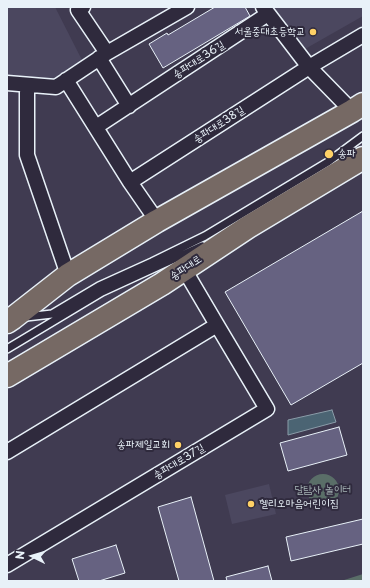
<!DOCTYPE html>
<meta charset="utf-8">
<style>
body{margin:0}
#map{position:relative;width:370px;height:588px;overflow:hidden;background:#403b51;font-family:"Playpen Sans",sans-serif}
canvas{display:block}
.frame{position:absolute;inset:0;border:8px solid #e8f1f8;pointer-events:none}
.north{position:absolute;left:12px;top:536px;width:40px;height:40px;-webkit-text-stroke:3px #2f2a3d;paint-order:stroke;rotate:275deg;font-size:11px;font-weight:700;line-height:16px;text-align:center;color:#e8f1f8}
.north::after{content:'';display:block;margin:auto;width:14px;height:18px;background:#e8f1f8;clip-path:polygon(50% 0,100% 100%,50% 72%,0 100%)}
</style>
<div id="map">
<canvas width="370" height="588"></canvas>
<div class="frame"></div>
<div class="north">N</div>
</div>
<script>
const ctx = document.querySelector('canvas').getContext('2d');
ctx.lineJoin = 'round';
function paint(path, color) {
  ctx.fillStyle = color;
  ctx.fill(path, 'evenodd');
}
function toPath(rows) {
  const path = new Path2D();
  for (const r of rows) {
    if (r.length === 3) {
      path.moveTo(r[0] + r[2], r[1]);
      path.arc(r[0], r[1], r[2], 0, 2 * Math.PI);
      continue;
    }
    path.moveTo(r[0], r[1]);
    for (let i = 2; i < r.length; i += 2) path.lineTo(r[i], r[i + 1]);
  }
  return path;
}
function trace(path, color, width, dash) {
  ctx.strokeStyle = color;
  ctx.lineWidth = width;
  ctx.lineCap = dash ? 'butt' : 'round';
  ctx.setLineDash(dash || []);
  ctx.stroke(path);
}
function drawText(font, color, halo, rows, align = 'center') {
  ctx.font = font + ' "Playpen Sans","Poor Story",sans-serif';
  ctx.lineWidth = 4;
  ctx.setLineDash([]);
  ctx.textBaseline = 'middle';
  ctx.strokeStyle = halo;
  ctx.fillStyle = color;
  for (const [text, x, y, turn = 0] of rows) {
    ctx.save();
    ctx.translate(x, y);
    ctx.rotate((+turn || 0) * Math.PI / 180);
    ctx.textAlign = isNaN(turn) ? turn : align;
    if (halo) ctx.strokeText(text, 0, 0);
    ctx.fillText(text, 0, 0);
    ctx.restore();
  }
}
paint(toPath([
 [7,7,55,7,84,64,59,82,7,77],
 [273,7,363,7,363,16,305,49],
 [269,484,276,514,232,524,225,495]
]), '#4b475f');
paint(toPath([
 [323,490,16],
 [363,574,363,581,341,581]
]), '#5a6e68');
const water = toPath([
 [332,410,336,422,288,435,288,420,332,410]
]);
paint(water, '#4b6473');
trace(water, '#8a9ca8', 1);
const building = toPath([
 [215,7,245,7,250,16,163,68,149,44,167,33,168,35,215,7],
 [363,211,363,363,291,405,225,292,363,211],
 [339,427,347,455,288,471,280,443,339,427],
 [191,497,214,581,179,581,158,507,191,497],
 [363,519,363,544,291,561,286,537,363,519],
 [116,545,125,573,99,581,79,581,72,559,116,545],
 [268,566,272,581,227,581,226,577,268,566]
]);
paint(building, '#666281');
trace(building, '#e8f1f8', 1);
const lane = toPath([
 [26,317,52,314,99,286,152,262,205,236,328,162,363,136],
 [7,349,102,292,202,246]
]);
const street = toPath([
 [83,7,78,10,107,53],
 [263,7,309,67,352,111],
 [99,58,129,106],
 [66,80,130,182,157,221],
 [7,83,56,87,107,53,187,7],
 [27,85,27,155,68,275],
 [96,127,268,14],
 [130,182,309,67,363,35],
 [7,452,217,325],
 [7,565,267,409,217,325,184,269]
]);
const primary = toPath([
 [7,322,13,318,68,275,157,221,352,111,363,104],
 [7,376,162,284,248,227,363,158]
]);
trace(lane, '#e8f1f8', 10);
trace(street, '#e8f1f8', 17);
trace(primary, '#e8f1f8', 25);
trace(lane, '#2f2a3d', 7);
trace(street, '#2f2a3d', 14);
trace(primary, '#766964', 22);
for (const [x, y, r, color] of [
 [313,32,4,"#ffd166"],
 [329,154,5,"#ffd166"],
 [178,445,4,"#ffd166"],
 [251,504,4,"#ffd166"]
]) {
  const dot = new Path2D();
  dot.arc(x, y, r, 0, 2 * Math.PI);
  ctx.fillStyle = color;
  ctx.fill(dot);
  trace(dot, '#2f2a3d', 1.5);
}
drawText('11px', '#e8f1f8', '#2f2a3d', [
 ["서울중대초등학교",305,32],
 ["송파",338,154,"left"],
 ["송파제일교회",170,445],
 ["헬리오마음어린이집",259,504,"left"]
], 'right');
drawText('11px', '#e8f1f8', '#2f2a3d', [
 ["송파대로36길",199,60,-33],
 ["송파대로38길",219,125,-33],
 ["송파대로",186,268,-34],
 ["송파대로37길",179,462,-31]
]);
drawText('11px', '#a8b6b7', '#2f2a3d', [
 ["달탐사 놀이터",323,490]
]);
</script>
